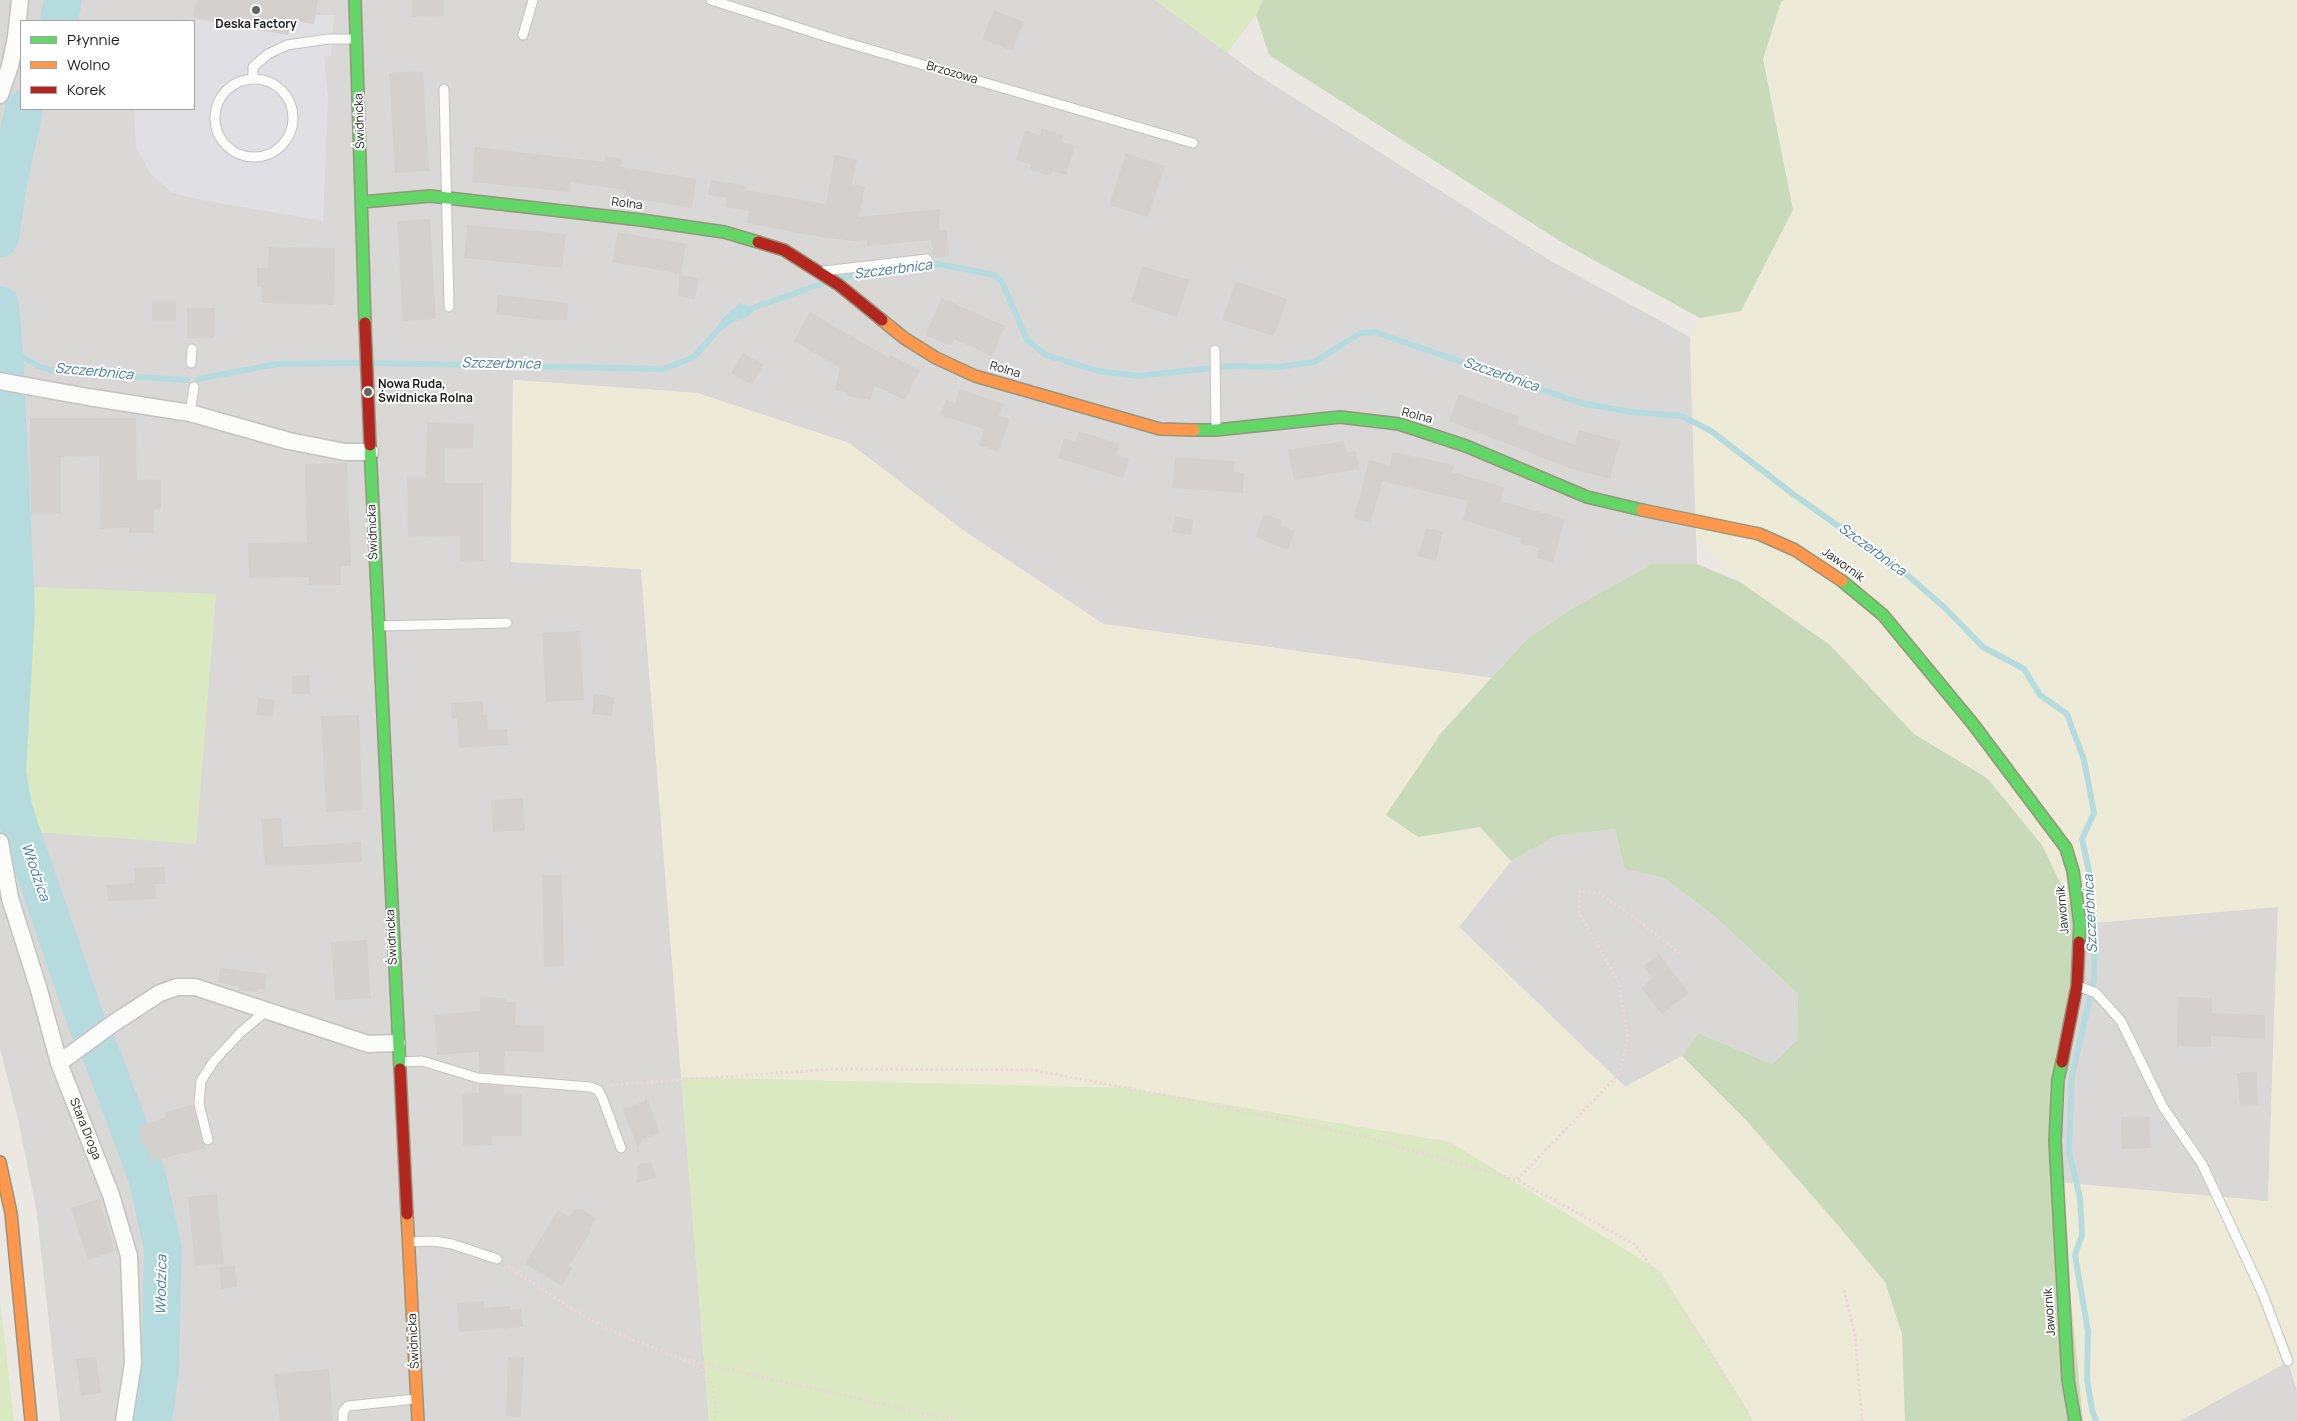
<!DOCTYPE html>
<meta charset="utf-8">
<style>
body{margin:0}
#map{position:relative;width:2297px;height:1421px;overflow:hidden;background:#ebe8e4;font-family:Manrope,sans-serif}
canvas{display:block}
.legend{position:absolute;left:20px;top:20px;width:175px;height:90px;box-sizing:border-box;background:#fff;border:1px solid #a4a4a4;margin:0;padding:6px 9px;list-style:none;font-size:15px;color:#1c1c1c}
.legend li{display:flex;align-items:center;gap:10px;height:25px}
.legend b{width:25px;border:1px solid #a4a4a4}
</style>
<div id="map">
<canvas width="2297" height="1421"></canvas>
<ul class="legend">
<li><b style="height:6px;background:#63d668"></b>Płynnie</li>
<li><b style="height:6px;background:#ff974d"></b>Wolno</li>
<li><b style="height:6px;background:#b3261e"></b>Korek</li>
</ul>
</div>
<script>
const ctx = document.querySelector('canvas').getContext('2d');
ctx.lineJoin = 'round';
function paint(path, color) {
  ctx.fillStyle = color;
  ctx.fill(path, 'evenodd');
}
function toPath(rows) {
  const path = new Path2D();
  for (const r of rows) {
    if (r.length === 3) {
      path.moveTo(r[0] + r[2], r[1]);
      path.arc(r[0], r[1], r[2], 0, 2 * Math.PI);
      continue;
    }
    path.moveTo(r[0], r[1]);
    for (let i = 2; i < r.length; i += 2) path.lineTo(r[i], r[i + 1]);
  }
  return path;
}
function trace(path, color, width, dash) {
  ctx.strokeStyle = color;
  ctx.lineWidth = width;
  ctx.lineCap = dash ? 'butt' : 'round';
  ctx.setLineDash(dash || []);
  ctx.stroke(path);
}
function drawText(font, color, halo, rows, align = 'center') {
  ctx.font = font + ' Manrope,sans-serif';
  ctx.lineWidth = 4;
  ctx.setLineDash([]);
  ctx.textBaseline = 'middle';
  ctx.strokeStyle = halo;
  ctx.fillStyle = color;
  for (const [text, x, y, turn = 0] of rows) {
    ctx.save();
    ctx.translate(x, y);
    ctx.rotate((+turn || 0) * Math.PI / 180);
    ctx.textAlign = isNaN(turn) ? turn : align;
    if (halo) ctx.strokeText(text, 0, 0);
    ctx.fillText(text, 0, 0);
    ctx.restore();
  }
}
paint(toPath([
 [0,0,1155,0,1255,73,1551,261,1690,337,1697,564,1652,564,1571,609,1529,637,1491,678,1103,624,963,530,849,443,697,393,513,380,511,562,641,569,709,1421,60,1421,36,1208,17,1115,0,1049],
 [21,21,194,21,194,109,21,109],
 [1615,829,1626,869,1664,878,1713,915,1798,994,1797,1040,1772,1064,1698,1033,1682,1056,1625,1087,1459,927,1511,861,1556,836],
 [2278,906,2268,1201,2222,1206,2057,1182,2080,924],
 [2288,1361,2297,1390,2297,1421,2180,1421]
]), '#dad8d6');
paint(toPath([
 [1784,0,2297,0,2297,1390,2288,1362,2180,1421,2076,1421,2057,1182,2268,1201,2278,907,2080,924,1987,778,1914,734,1830,645,1740,582,1696,538,1690,337,1700,318,1742,311,1793,210,1763,58,1781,2],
 [513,380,697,393,849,443,963,530,1103,624,1491,678,1441,733,1418,837,1480,827,1511,861,1459,927,1625,1087,1682,1056,1745,1119,1836,1223,1885,1282,1902,1334,1905,1421,1752,1421,1748,1411,1660,1271,1450,1142,1127,1088,681,1077,641,569,511,562]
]), '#edebd7');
paint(toPath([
 [1155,0,1263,0,1256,15,1227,53],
 [29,587,216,594,196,844,36,832,14,811,7,772,16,610],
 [681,1077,1127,1088,1450,1142,1660,1271,1748,1411,1752,1421,709,1421],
 [0,1299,14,1421,0,1421]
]), '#dae9c1');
paint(toPath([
 [1263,0,1784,0,1781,2,1763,59,1793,210,1741,311,1700,318,1566,245,1269,55,1256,15],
 [1652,564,1697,564,1740,582,1830,645,1914,734,1987,778,2042,845,2080,924,2055,1141,2083,1421,1905,1421,1902,1334,1885,1282,1836,1223,1745,1119,1682,1056,1698,1033,1772,1064,1797,1040,1798,994,1713,915,1664,878,1625,869,1615,829,1556,836,1511,861,1480,827,1418,837,1386,815,1441,733,1528,638,1571,609]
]), '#c8dab9');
paint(toPath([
 [315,15,334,15,331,56,324,56,328,98,323,221,203,200,173,193,152,176,136,147,134,109,194,109,194,21,188,21,187,18,288,35,291,20,313,24]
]), '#dfdfe4');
paint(toPath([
 [740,303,752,307,753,312,749,316,732,323,722,330,719,323,722,319]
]), '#b6dbdf');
trace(toPath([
 [839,278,938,264,995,275,1002,282,1027,340,1046,355,1098,371,1138,376,1231,366,1278,367,1314,362,1361,333,1375,332,1581,403,1631,412,1682,416,1711,431,1793,494,1905,573,1945,608,1983,647,2024,669,2040,695,2067,714,2084,760,2094,813,2082,839,2091,880,2095,929,2094,980,2072,1076,2069,1152,2080,1198,2082,1235,2075,1255,2088,1331,2087,1379,2092,1410,2096,1421],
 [747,310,824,283],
 [4,351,12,351,38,366,54,371,187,380],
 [371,363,664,369,694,357,725,322],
 [198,379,277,364,361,363]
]), '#b6dbdf', 6);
trace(toPath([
 [59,21,63,0],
 [0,238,8,183,24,109],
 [0,305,4,351,16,610,7,772,14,811,88,1026,104,1061,147,1176,163,1249,160,1370,153,1421]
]), '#b6dbdf', 38);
paint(toPath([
 [197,0,318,0,314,24,291,20,288,35,193,17],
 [412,0,444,0,444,16,412,17],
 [994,10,1024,22,1012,51,982,39],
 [423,71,429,171,395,173,389,73],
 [1042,128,1063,135,1061,141,1075,146,1066,175,1052,171,1050,176,1030,169,1031,165,1016,160,1025,130,1040,135],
 [475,147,604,162,605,156,622,159,621,167,696,179,692,208,624,197,625,190,571,182,570,192,472,182],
 [1126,153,1165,166,1148,217,1109,205],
 [835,155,857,159,852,184,865,187,859,217,940,209,939,230,947,230,949,257,933,258,931,240,867,246,867,240,854,241,820,237,747,223,749,211,725,207,727,198,708,195,711,180,746,186,745,190,826,204],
 [430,219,436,319,403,321,397,221],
 [467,225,566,234,562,268,464,258],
 [618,232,686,244,681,274,612,262],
 [269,247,335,248,334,305,262,303,261,287,257,287,257,268,268,268],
 [1142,266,1189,280,1177,317,1131,302],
 [679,275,699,278,695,300,678,296],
 [1236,281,1287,299,1274,336,1222,320],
 [498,295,568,303,567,320,542,320,496,314],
 [942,298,1005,326,992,356,954,339,951,346,925,335],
 [152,301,176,301,176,321,152,321],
 [187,308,215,308,214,338,187,338],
 [810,312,889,358,890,355,920,370,905,400,875,386,870,400,847,396,848,393,835,390,840,368,794,341],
 [743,353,764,365,752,385,731,373],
 [960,389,1003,404,999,416,1010,419,999,452,979,445,984,429,940,415,946,400,955,403],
 [1459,394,1519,417,1517,424,1575,445,1579,430,1620,441,1610,479,1569,468,1449,421],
 [30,418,136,418,137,480,161,479,161,509,154,510,154,533,129,533,129,527,100,529,99,456,61,457,61,514,31,514],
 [427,422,474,424,473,449,445,448,445,483,483,483,483,561,460,562,460,536,408,537,407,477,426,477],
 [1079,431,1120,444,1116,455,1129,459,1123,478,1058,458,1064,438,1075,442],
 [1344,441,1347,453,1356,451,1359,469,1294,480,1288,450],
 [1393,452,1454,465,1452,472,1504,487,1500,501,1565,519,1553,563,1537,558,1540,548,1520,543,1521,538,1463,520,1468,501,1382,481,1371,523,1354,519,1369,460,1390,465],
 [1175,457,1235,461,1234,472,1244,473,1243,493,1172,488],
 [347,463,351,566,341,566,341,585,309,585,309,577,249,578,248,543,307,542,305,464],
 [1264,514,1282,520,1280,525,1295,531,1287,550,1255,537],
 [1175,516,1193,520,1191,535,1172,532],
 [1426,528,1443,532,1436,561,1418,556],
 [580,631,584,700,546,702,542,633],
 [309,675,310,694,292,694,292,676],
 [594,694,614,697,612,716,592,714],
 [258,698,275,700,273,716,256,715],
 [483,701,484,715,487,715,488,730,507,729,508,745,459,748,457,718,452,719,451,703],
 [359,715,363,810,326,812,321,716],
 [523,798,525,830,493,832,491,800],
 [282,818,283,847,361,842,362,862,281,866,265,865,261,819],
 [164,867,166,884,155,884,156,899,108,901,107,885,135,883,134,868],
 [542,875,562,875,564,966,544,967],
 [367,940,371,998,335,1000,331,942],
 [1659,954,1689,993,1662,1014,1641,988,1653,978,1643,966],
 [220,968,267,974,265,990,258,989,258,992,239,990,239,986,218,983],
 [480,997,505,998,505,1002,516,1002,515,1025,544,1026,544,1052,505,1051,504,1074,479,1072,479,1052,437,1055,434,1015,480,1011],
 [2178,997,2212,998,2212,1013,2265,1015,2265,1039,2211,1036,2211,1047,2177,1046],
 [2257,1072,2258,1105,2240,1106,2237,1073],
 [479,1084,504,1086,504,1094,522,1094,522,1136,492,1136,492,1145,463,1146,462,1093,479,1093],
 [646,1095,660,1133,643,1139,638,1149,623,1109,645,1101],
 [193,1105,202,1142,206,1148,151,1161,147,1145,142,1146,138,1127,166,1117,165,1112],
 [2121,1117,2149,1117,2150,1148,2122,1149],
 [651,1162,656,1178,636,1183,638,1165],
 [217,1194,224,1264,195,1266,188,1197],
 [99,1199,115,1251,88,1260,71,1208],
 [575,1209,582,1209,596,1218,589,1229,591,1231,569,1266,572,1268,562,1286,525,1264,558,1210,569,1217],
 [235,1266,237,1287,221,1289,219,1267],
 [484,1301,484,1308,510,1306,510,1310,521,1309,523,1327,459,1332,457,1303],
 [96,1357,101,1393,81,1396,76,1359],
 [508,1357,524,1357,521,1417,506,1416],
 [329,1369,333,1421,280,1421,274,1374]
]), '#d3d0cd');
const lane = toPath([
 [711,0,837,40,1193,143],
 [523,35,533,0],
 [253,78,253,67,268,54,287,45,328,39,355,39],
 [254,118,39],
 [444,89,449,307],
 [824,271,927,259],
 [1215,350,1216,430],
 [191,363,192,349],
 [190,413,194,387],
 [378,626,507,623],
 [2078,986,2096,993,2121,1021,2163,1107,2202,1164,2262,1292,2288,1361],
 [401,1062,422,1061,478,1078,590,1087,598,1090,602,1097,621,1148],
 [208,1140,199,1104,201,1081,214,1061,241,1032,267,1010],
 [409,1242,433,1241,452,1244,497,1259],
 [343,1421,343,1412,348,1406,415,1399]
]);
const street = toPath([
 [0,95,10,66,16,37,20,0],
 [0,381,88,397,190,413,289,441,345,452,370,452],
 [0,842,10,898,39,990,59,1063,111,1195,129,1256,133,1363,124,1421],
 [59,1063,111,1025,160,993,177,987,195,987,368,1044,397,1043]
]);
const fast = toPath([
 [355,0,365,323],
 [362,202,430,196,641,220,724,232,758,242],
 [1194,430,1216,430,1340,417,1399,424,1466,446,1587,497,1642,510],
 [370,445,400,1069],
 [1842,581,1883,615,1973,724,2066,848,2073,871,2080,924,2079,942],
 [2062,1062,2058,1080,2055,1141,2068,1380,2075,1421]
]);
const slow = toPath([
 [882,320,904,338,936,358,975,376,1160,429,1194,430],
 [1642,510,1759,534,1795,550,1842,581],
 [0,1162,11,1213,31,1421],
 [407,1214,418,1421]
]);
const jam = toPath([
 [758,242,784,250,839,285,882,320],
 [365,323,370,445],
 [2062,1062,2077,986,2079,942],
 [400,1069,407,1214]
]);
trace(lane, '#c3c2c0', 11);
trace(street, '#c3c2c0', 19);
trace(fast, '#95947c', 14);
trace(slow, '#95947c', 14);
trace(jam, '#95947c', 14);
trace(toPath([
 [1680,954,1644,925,1599,893,1580,891,1579,912,1619,983,1628,1039,1619,1074,1517,1180,1636,1245,1705,1344,1752,1421],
 [611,1085,834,1069,1032,1070,1170,1096,1365,1137,1517,1180],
 [508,1266,567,1306,611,1331,685,1360,701,1369,711,1383,715,1401,715,1421],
 [1844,1290,1855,1335,1862,1421],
 [688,1360,956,1421]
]), '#ead8d7', 3, [2.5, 2.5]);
trace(lane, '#fcfcfb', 9);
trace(street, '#fcfcfb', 16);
trace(fast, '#63d668', 11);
trace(slow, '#ff974d', 11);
trace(jam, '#b3261e', 11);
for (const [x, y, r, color] of [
 [256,10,5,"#646362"],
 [368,392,5,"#646362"]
]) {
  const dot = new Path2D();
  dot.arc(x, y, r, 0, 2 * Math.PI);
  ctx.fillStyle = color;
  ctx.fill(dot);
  trace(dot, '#fff', 2);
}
drawText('bold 12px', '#1c1c1c', '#fff', [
 ["Deska Factory",256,25],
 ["Nowa Ruda,",378,385,"left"],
 ["Świdnicka Rolna",378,399,"left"]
]);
drawText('12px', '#1c1c1c', '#fff', [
 ["Brzozowa",952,73,16],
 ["Świdnicka",360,121,-92],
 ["Rolna",627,204,7],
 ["Rolna",1005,370,16],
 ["Rolna",1417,416,15],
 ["Świdnicka",373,532,-92],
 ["Jawornik",1843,565,36],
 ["Jawornik",2063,910,-95],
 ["Świdnicka",392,937,-93],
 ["Stara Droga",85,1129,68],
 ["Jawornik",2050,1312,-94],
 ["Świdnicka",414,1341,-93]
]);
drawText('italic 14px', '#42789d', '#fff', [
 ["Szczerbnica",893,270,-7],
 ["Szczerbnica",501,364,1],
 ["Szczerbnica",94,372,5],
 ["Szczerbnica",1501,375,19],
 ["Szczerbnica",1872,550,36],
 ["Włodzica",35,872,71],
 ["Szczerbnica",2091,914,-93],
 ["Włodzica",162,1285,-89]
]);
</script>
